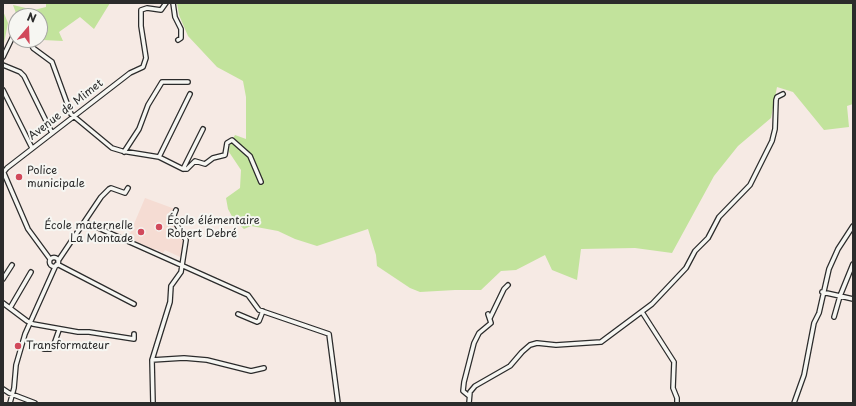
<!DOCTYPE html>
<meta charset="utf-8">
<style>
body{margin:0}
#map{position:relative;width:856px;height:406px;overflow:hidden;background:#f6eae4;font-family:"Playpen Sans",sans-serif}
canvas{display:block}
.frame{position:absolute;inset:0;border:4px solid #2b2b2b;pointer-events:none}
.north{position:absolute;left:8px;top:8px;width:40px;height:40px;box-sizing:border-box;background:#f6f6f2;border:1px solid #a5a5a2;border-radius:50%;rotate:19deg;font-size:11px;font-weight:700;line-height:16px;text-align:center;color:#2b2b2b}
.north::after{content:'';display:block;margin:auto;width:14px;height:18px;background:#d1495b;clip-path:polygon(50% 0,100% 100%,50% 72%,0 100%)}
</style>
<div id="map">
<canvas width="856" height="406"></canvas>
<div class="frame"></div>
<div class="north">N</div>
</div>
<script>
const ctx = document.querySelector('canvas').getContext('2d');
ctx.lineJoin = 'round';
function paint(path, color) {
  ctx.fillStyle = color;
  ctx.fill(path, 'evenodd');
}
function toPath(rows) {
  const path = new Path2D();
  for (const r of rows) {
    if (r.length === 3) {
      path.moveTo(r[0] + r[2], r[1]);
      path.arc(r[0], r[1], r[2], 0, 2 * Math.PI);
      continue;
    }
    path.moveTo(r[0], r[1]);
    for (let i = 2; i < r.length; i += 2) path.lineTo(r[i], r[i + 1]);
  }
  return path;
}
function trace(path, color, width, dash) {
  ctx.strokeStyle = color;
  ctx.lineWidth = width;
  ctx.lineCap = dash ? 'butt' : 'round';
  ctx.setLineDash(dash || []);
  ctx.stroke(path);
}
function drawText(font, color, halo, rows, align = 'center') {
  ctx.font = font + ' "Playpen Sans",sans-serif';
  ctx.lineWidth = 4;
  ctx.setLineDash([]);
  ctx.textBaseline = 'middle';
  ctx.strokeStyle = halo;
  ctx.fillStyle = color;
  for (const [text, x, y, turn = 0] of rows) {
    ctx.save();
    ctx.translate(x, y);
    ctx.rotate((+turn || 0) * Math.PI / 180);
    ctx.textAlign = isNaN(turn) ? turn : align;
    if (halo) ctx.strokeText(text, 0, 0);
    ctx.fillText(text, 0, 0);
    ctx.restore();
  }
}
paint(toPath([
 [145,198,175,209,172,216,185,240,182,255,180,257,165,250,163,253,156,249,155,250,128,238]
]), '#f5dcd3');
paint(toPath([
 [46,3,110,3,94,29,80,17,59,32,63,41,43,40,40,37,40,16,17,16,13,5,34,10,46,7],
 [177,3,853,3,853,104,847,106,849,127,824,130,793,92,777,87,771,118,738,146,714,176,672,253,635,248,581,249,577,280,552,270,545,255,516,270,501,271,481,290,455,290,420,292,410,288,377,266,376,255,368,229,317,246,295,239,278,231,251,226,244,229,234,220,228,209,226,198,240,188,241,170,229,152,230,144,235,135,246,139,246,97,243,81,217,67,188,36,179,15],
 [3,11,8,23,4,43,3,43]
]), '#c2e39c');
const street = toPath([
 [173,3,175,17,181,29,181,38,178,40],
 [29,40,33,48,52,62,71,114,112,148,122,151,159,157,183,169,187,169,195,161,205,164,213,158,225,155,227,143,232,140,250,156,261,182],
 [3,57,16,30],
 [3,65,20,72,24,76,52,133],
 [3,90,32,148],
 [124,152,139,129,148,105,162,82,188,82],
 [159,157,190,94],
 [183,169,203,129],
 [3,171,28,229,50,259],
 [3,173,7,168,130,73,143,67,146,58,141,26,141,10,147,8,161,10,166,3],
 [85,222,248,295,259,310,329,334,338,403],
 [54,262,4.5],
 [58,261,101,197,109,189,111,188,125,193,128,188],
 [57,264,134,304],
 [853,264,840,296,853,299],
 [3,279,12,265],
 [822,292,840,296,834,317],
 [3,303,27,321,33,324,78,332,89,332,134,339,134,334],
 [10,308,31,272],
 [642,312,674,362,673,388,677,398,677,403],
 [238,314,257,322,259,321,263,311],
 [490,318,504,289,508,285],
 [44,349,50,349,53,347,59,330],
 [152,360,184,358,207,360,251,371,264,368],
 [3,389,9,393,35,403],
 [469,396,463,391,464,382,474,343,479,333,491,323,488,314],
 [10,403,14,388,16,365,25,334,56,265],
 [153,403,152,360,170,302,171,286,181,272,186,240,175,222,174,215,176,210],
 [469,403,470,392,475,386,510,366,522,352,530,345,537,343,556,345,601,342,652,304,686,268,695,251,708,238,719,217,750,185,772,141,775,129,776,100,777,97,783,94],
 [794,403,804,375,814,323,819,313,829,269,838,249,853,226]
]);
trace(street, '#2b2b2b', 6);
trace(street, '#f6f6f2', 3.5);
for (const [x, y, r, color] of [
 [19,177,4,"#d1495b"],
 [159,227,4,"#d1495b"],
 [141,232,4,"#d1495b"],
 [18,346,4,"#d1495b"]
]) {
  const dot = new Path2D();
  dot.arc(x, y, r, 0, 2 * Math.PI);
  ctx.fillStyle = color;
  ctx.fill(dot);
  trace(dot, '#f6f6f2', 1.5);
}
drawText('11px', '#2b2b2b', '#f6f6f2', [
 ["Avenue de Mimet",66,110,-38]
]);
drawText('11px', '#2b2b2b', '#f6f6f2', [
 ["Police",27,171],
 ["municipale",27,184],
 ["École élémentaire",167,221],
 ["Robert Debré",167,234],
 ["École maternelle",133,226,"right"],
 ["La Montade",133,239,"right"],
 ["Transformateur",26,346]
], 'left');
</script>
